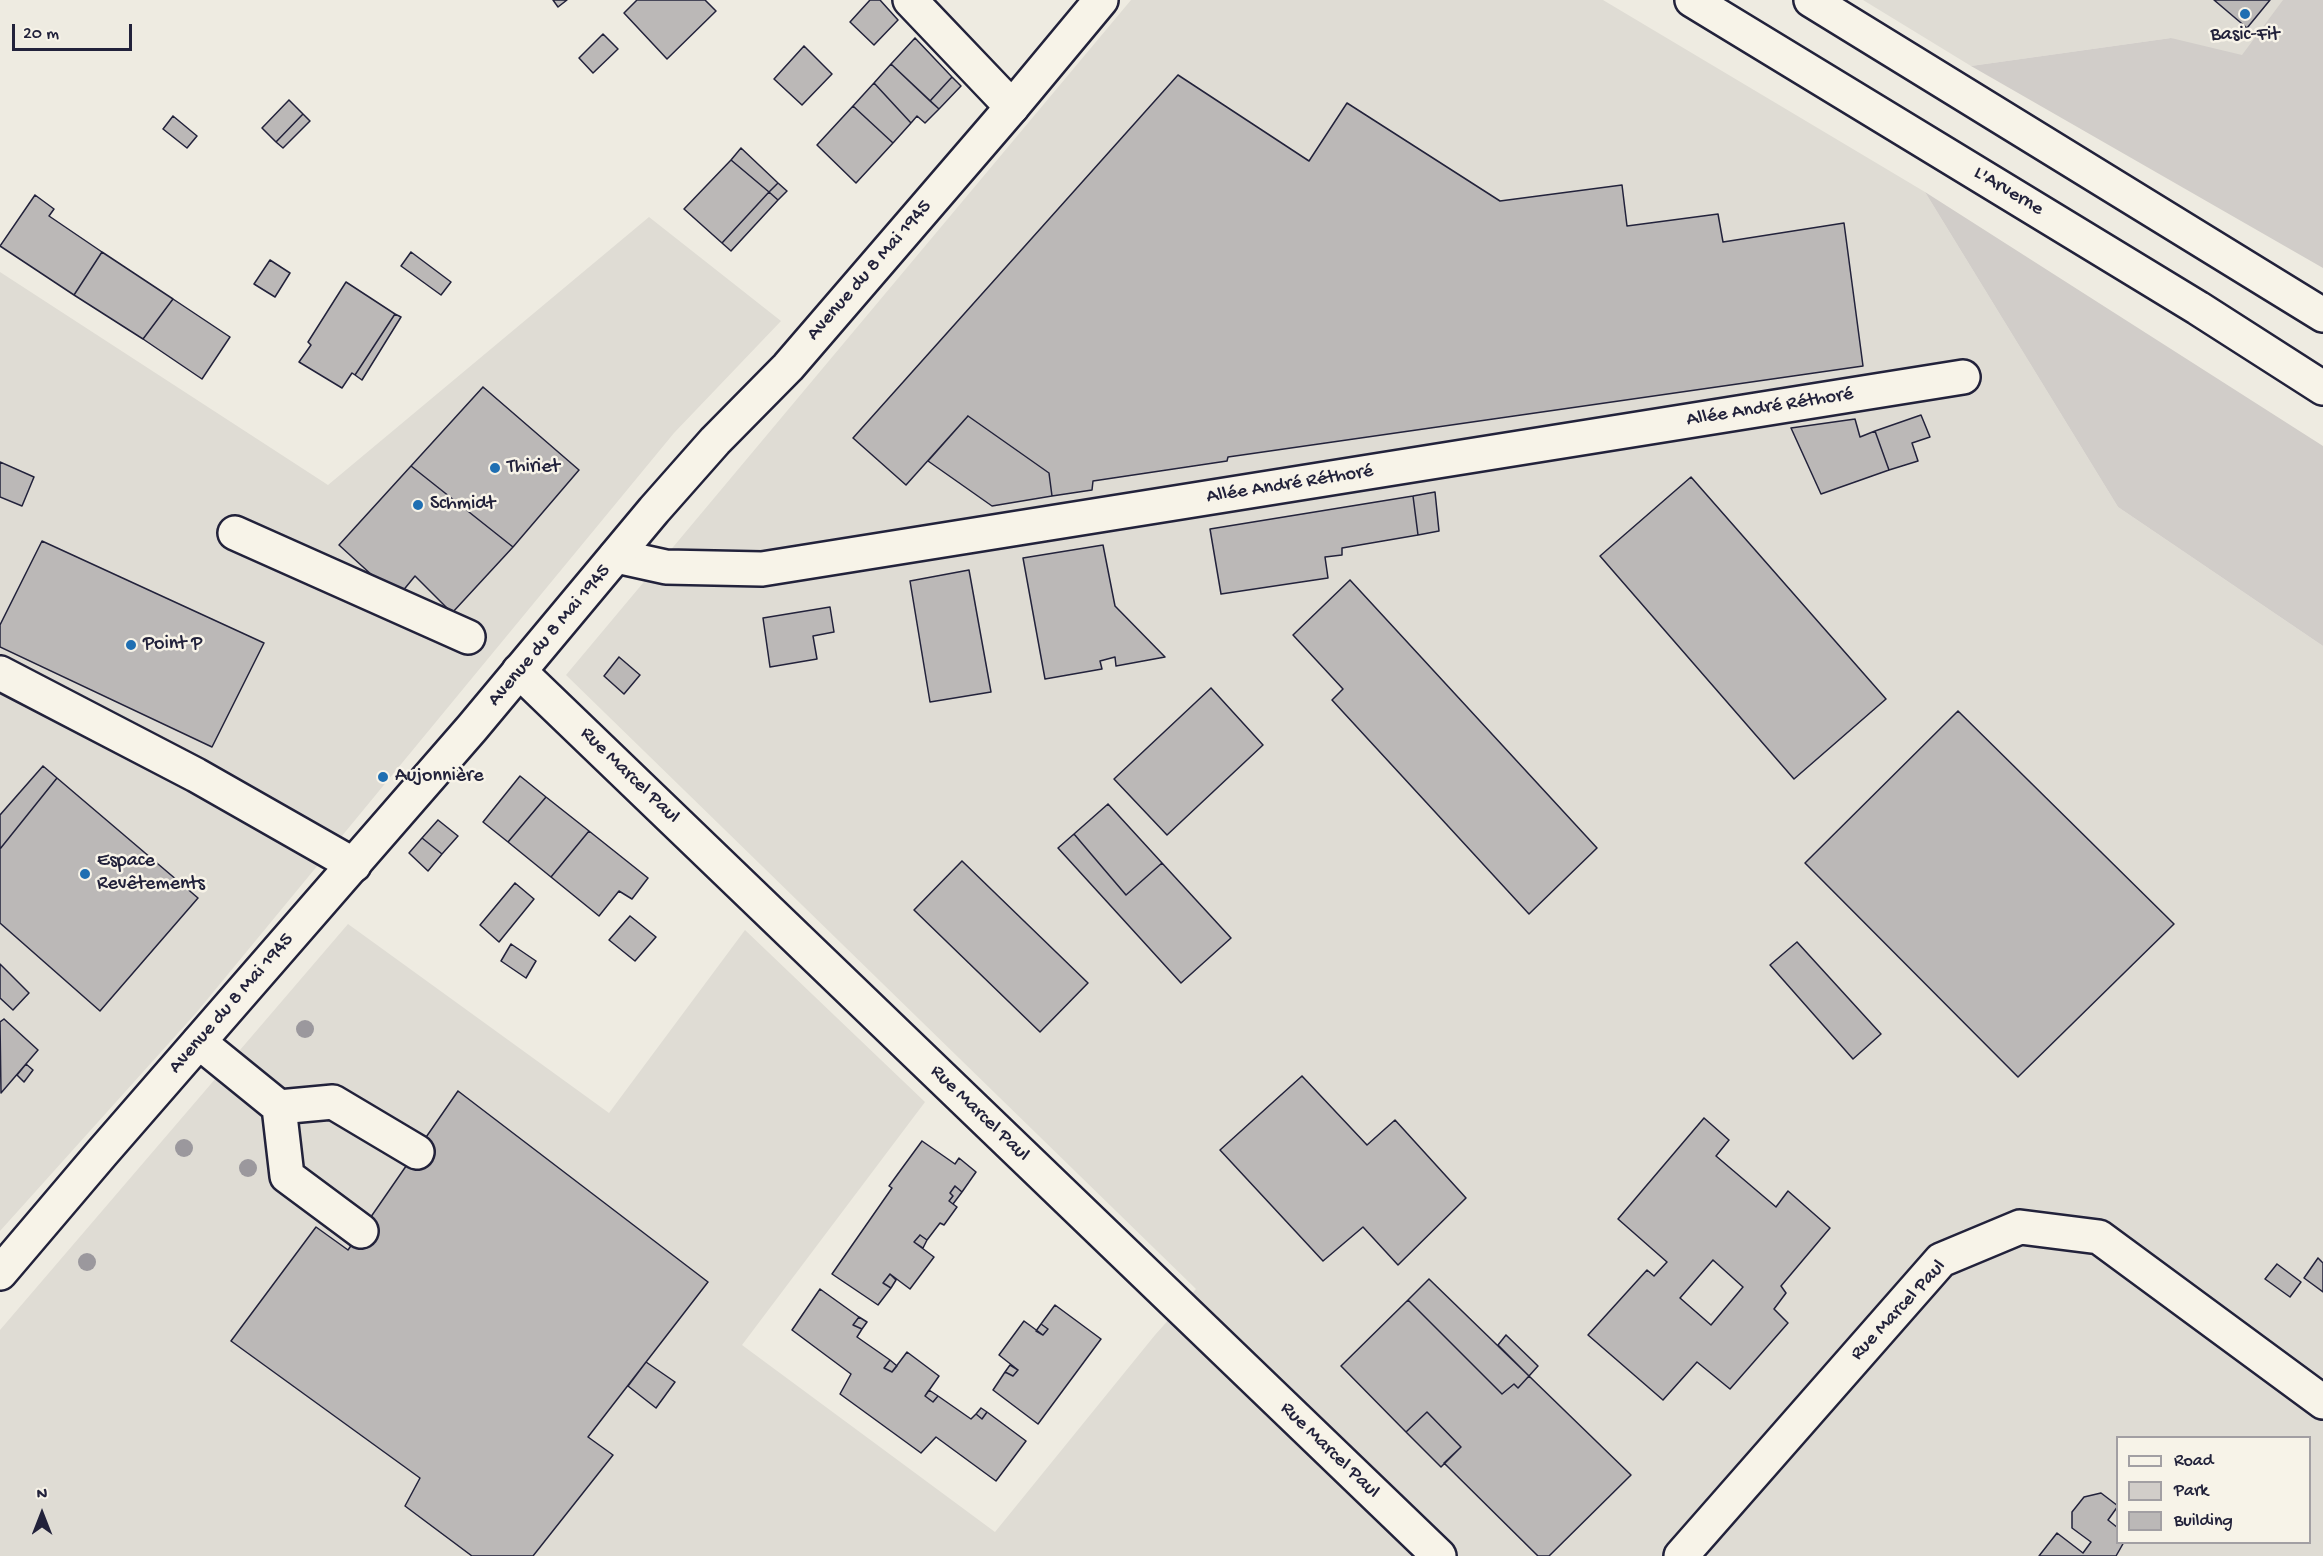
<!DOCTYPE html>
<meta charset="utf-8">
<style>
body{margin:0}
#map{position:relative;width:2323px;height:1556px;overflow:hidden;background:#eeebe1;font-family:"Gochi Hand",sans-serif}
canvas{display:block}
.legend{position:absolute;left:2116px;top:1436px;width:195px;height:108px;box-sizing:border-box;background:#f7f3e8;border:2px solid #a29fa3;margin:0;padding:8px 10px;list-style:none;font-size:18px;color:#22223b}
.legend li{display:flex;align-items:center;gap:12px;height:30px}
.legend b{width:30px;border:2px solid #a29fa3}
.north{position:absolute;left:12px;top:1484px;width:60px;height:60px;-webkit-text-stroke:4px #f7f3e8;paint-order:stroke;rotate:0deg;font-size:16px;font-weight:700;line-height:24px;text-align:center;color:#22223b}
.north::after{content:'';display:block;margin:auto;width:21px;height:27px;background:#22223b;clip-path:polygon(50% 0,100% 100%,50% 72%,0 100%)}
.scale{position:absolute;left:12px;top:24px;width:120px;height:27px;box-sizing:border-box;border:3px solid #22223b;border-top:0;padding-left:8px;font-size:18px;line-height:21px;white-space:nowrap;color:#22223b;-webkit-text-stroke:4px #f7f3e8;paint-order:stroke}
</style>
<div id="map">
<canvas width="2323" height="1556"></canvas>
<ul class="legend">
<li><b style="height:8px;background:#f7f3e8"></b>Road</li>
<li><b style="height:16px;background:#d1cdc9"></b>Park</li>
<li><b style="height:16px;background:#bbb8b7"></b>Building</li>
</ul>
<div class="north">N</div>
<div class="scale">20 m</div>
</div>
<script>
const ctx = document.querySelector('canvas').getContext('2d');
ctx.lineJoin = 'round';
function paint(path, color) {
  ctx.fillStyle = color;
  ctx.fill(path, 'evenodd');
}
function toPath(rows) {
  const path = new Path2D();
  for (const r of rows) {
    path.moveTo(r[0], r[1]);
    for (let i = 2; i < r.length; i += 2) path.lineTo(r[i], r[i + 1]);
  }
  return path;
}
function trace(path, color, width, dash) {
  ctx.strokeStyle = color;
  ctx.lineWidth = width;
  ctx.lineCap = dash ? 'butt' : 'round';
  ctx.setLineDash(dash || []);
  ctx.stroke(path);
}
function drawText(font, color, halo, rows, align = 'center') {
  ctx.font = font + ' "Gochi Hand",sans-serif';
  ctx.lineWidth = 5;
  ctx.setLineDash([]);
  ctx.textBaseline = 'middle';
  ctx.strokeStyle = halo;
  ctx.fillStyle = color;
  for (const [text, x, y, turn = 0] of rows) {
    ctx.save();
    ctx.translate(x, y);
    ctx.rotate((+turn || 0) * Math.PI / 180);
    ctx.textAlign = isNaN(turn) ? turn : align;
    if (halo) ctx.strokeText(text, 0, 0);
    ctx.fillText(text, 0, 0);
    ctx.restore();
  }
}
paint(toPath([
 [1131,0,1603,0,1925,192,2118,507,2323,646,2323,1556,0,1556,0,1330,348,924,609,1113,745,930,925,1102,742,1345,995,1532,1155,1335,1196,1289,566,675],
 [2118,1438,2310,1438,2310,1542,2118,1542],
 [1863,0,2323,0,2323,110,2171,38,1971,66],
 [649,217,781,321,674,433,196,1013,0,1231,0,272,328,485]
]), '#dfdcd4');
paint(toPath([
 [2283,0,2323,0,2323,268,1971,66,2171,38,2242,55],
 [1925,192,2323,446,2323,646,2118,507]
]), '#d1cdc9');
const building = toPath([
 [553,0,567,0,558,7,553,0],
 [637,0,705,0,716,11,667,59,624,13,637,0],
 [870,0,880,0,898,20,874,45,850,22,870,0],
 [2214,0,2270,0,2247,28,2214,0],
 [603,34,618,49,593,73,579,58,603,34],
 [915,38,952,77,930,101,891,64,915,38],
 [804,46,832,74,802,105,774,79,804,46],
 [891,64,939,109,925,123,917,116,911,123,874,83,891,64],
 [1178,75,1309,161,1347,103,1500,201,1622,185,1627,226,1718,214,1723,242,1844,223,1863,366,1228,457,1227,461,1093,481,1092,490,1052,496,1049,473,968,416,906,485,853,438,1178,75],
 [952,77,961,86,939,109,930,101,952,77],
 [874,83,911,123,893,143,853,106,874,83],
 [289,100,303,114,276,142,262,128,289,100],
 [853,106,893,143,856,183,817,145,853,106],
 [303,114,310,121,283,148,276,142,303,114],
 [173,116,197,136,187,148,163,129,173,116],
 [741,148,778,183,769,192,731,160,741,148],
 [731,160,769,192,722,243,684,209,731,160],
 [778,183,787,191,778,200,769,192,778,183],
 [769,192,778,200,731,251,722,243,769,192],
 [35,195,54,209,49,216,102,252,74,295,0,246,35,195],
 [102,252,173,299,143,339,74,295,102,252],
 [411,252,451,282,441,295,401,266,411,252],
 [270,260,290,273,275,297,254,284,270,260],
 [346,282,395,314,355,375,352,373,342,388,299,362,311,345,308,342,346,282],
 [173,299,230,337,202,379,143,339,173,299],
 [395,314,401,317,362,380,355,375,395,314],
 [483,387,579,470,513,547,411,466,483,387],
 [1921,415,1930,437,1912,443,1918,461,1889,470,1875,431,1921,415],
 [968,416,1049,473,1052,496,992,506,928,461,968,416],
 [1855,419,1860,437,1875,431,1889,470,1821,494,1791,428,1855,419],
 [0,462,34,477,22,506,0,497,0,462],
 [411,466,513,547,452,613,415,576,397,598,339,545,411,466],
 [1691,477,1886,699,1794,779,1600,556,1691,477],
 [1435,492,1439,531,1418,535,1413,496,1435,492],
 [1413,496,1418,535,1342,548,1342,555,1325,557,1328,578,1221,594,1210,529,1413,496],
 [42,541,264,643,212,747,0,647,0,625,42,541],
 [1103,545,1115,606,1165,657,1116,666,1115,657,1100,661,1102,669,1045,679,1023,558,1103,545],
 [969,570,991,692,930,702,910,581,969,570],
 [1350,580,1597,848,1529,914,1332,700,1343,689,1293,635,1350,580],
 [830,607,834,632,813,636,817,659,770,667,763,618,830,607],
 [619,657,640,675,624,694,604,676,619,657],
 [1211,688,1263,745,1167,835,1114,779,1211,688],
 [1958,711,2174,924,2018,1077,1805,863,1958,711],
 [43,766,57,778,0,849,0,815,43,766],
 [520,776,546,797,508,842,483,822,520,776],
 [57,778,198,898,100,1011,0,923,0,849,57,778],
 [546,797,589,831,551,877,508,842,546,797],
 [1108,804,1162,863,1126,895,1074,834,1108,804],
 [438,820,458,836,442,854,422,838,438,820],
 [589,831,648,878,632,899,619,891,599,916,551,877,589,831],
 [1074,834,1126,895,1162,863,1231,938,1181,983,1058,848,1074,834],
 [422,838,442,854,428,871,409,853,422,838],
 [962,861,1088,983,1040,1032,914,910,962,861],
 [515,883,534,899,499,942,480,925,515,883],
 [630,916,656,937,635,961,609,940,630,916],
 [1797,942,1881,1034,1853,1059,1770,965,1797,942],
 [511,944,536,961,526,978,501,961,511,944],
 [0,964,29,993,13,1010,0,998,0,964],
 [4,1019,38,1050,1,1093,0,1022,4,1019],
 [26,1064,33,1070,24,1082,17,1075,26,1064],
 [1302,1076,1367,1145,1395,1120,1466,1198,1398,1265,1363,1227,1323,1261,1220,1150,1302,1076],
 [458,1091,708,1282,588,1437,613,1455,533,1556,472,1556,405,1506,420,1478,231,1341,316,1227,348,1250,458,1091],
 [1704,1118,1729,1140,1716,1156,1776,1207,1788,1191,1830,1228,1781,1286,1786,1293,1774,1309,1788,1323,1730,1389,1697,1362,1663,1400,1588,1335,1647,1270,1654,1276,1667,1262,1618,1219,1704,1118],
 [1713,1260,1743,1287,1711,1325,1680,1298,1713,1260],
 [922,1141,955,1164,959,1158,976,1172,962,1192,955,1186,950,1193,953,1196,949,1201,957,1207,944,1225,940,1223,927,1240,920,1235,914,1242,934,1257,910,1289,890,1274,883,1283,891,1288,878,1305,832,1274,892,1188,889,1186,922,1141],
 [955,1186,962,1192,953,1204,949,1201,953,1196,950,1193,955,1186],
 [920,1235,927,1240,923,1248,914,1242,920,1235],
 [2318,1258,2323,1263,2323,1292,2304,1278,2318,1258],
 [2277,1264,2301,1282,2290,1297,2265,1279,2277,1264],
 [890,1274,896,1280,891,1288,883,1283,890,1274],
 [1429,1279,1529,1376,1518,1388,1514,1384,1502,1394,1408,1300,1429,1279],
 [820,1289,859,1317,853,1325,862,1329,857,1337,890,1360,884,1368,892,1372,907,1352,939,1376,925,1396,933,1402,938,1396,971,1419,976,1414,982,1419,987,1412,1026,1441,996,1481,936,1437,921,1453,840,1394,851,1374,792,1330,820,1289],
 [1408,1300,1502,1394,1514,1384,1518,1388,1529,1376,1631,1475,1549,1556,1538,1556,1444,1463,1461,1447,1427,1412,1406,1432,1341,1366,1408,1300],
 [1055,1305,1101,1339,1038,1424,993,1390,1005,1372,1013,1376,1018,1370,999,1355,1024,1321,1043,1335,1048,1329,1041,1324,1055,1305],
 [859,1317,867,1322,862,1329,853,1325,859,1317],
 [1041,1324,1048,1329,1043,1335,1036,1331,1041,1324],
 [1506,1335,1538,1366,1529,1376,1498,1345,1506,1335],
 [890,1360,897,1366,892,1372,884,1368,890,1360],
 [646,1362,675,1382,656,1408,628,1386,646,1362],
 [1010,1365,1018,1370,1013,1376,1005,1372,1010,1365],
 [929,1390,938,1396,933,1402,925,1396,929,1390],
 [981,1408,987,1412,982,1419,976,1414,981,1408],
 [1427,1412,1461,1447,1441,1467,1406,1432,1427,1412],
 [2101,1493,2118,1506,2108,1520,2118,1528,2118,1542,2124,1542,2116,1556,2039,1556,2057,1533,2083,1553,2091,1542,2072,1528,2072,1512,2084,1497,2101,1493]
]);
paint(building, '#bbb8b7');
trace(building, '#22223b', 1.5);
const minor = toPath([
 [910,0,1012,107],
 [235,533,468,637],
 [616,556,666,567,762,569,1963,377],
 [519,671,1439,1556],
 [0,673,196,775,354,865],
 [199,1042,279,1107,333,1102,417,1152],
 [279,1107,287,1176,361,1231],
 [1681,1556,1941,1260,2020,1227,2099,1237,2323,1402]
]);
const major = toPath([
 [0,1273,102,1153,472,728,654,510,715,441,788,367,1012,107,1101,0]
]);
const highway = toPath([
 [1692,0,2198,308,2323,388],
 [1811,0,2323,315]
]);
trace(minor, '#22223b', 38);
trace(major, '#22223b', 38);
trace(highway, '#22223b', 38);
trace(minor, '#f7f3e8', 33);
trace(major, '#f7f3e8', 33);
trace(highway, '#f7f3e8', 33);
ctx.fillStyle = '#9b989d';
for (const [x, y] of [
 [305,1029],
 [184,1148],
 [248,1168],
 [87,1262]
]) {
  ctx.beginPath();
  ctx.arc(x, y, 9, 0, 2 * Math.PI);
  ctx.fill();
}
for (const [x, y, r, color] of [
 [2245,14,6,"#1f6fb2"],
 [495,468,6,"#1f6fb2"],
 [418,505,6,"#1f6fb2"],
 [131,645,6,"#1f6fb2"],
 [383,777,6,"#1f6fb2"],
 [85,874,6,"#1f6fb2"]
]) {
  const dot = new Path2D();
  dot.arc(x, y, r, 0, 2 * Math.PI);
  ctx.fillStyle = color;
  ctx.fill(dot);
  trace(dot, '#f7f3e8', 2);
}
drawText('20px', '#22223b', '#f7f3e8', [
 ["Basic-Fit",2245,36,"center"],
 ["Thiriet",507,468],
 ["Schmidt",430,505],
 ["Point P",143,645],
 ["Aujonnière",395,777],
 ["Espace",97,862],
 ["Revêtements",97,885]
], 'left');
drawText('20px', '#22223b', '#f7f3e8', [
 ["L'Arverne",2008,192,31],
 ["Avenue du 8 Mai 1945",870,271,-49],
 ["Allée André Réthoré",1770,408,-9],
 ["Allée André Réthoré",1290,485,-9],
 ["Avenue du 8 Mai 1945",550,636,-50],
 ["Rue Marcel Paul",629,776,44],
 ["Avenue du 8 Mai 1945",232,1004,-49],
 ["Rue Marcel Paul",979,1114,44],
 ["Rue Marcel Paul",1899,1311,-47],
 ["Rue Marcel Paul",1329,1451,44]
]);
</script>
